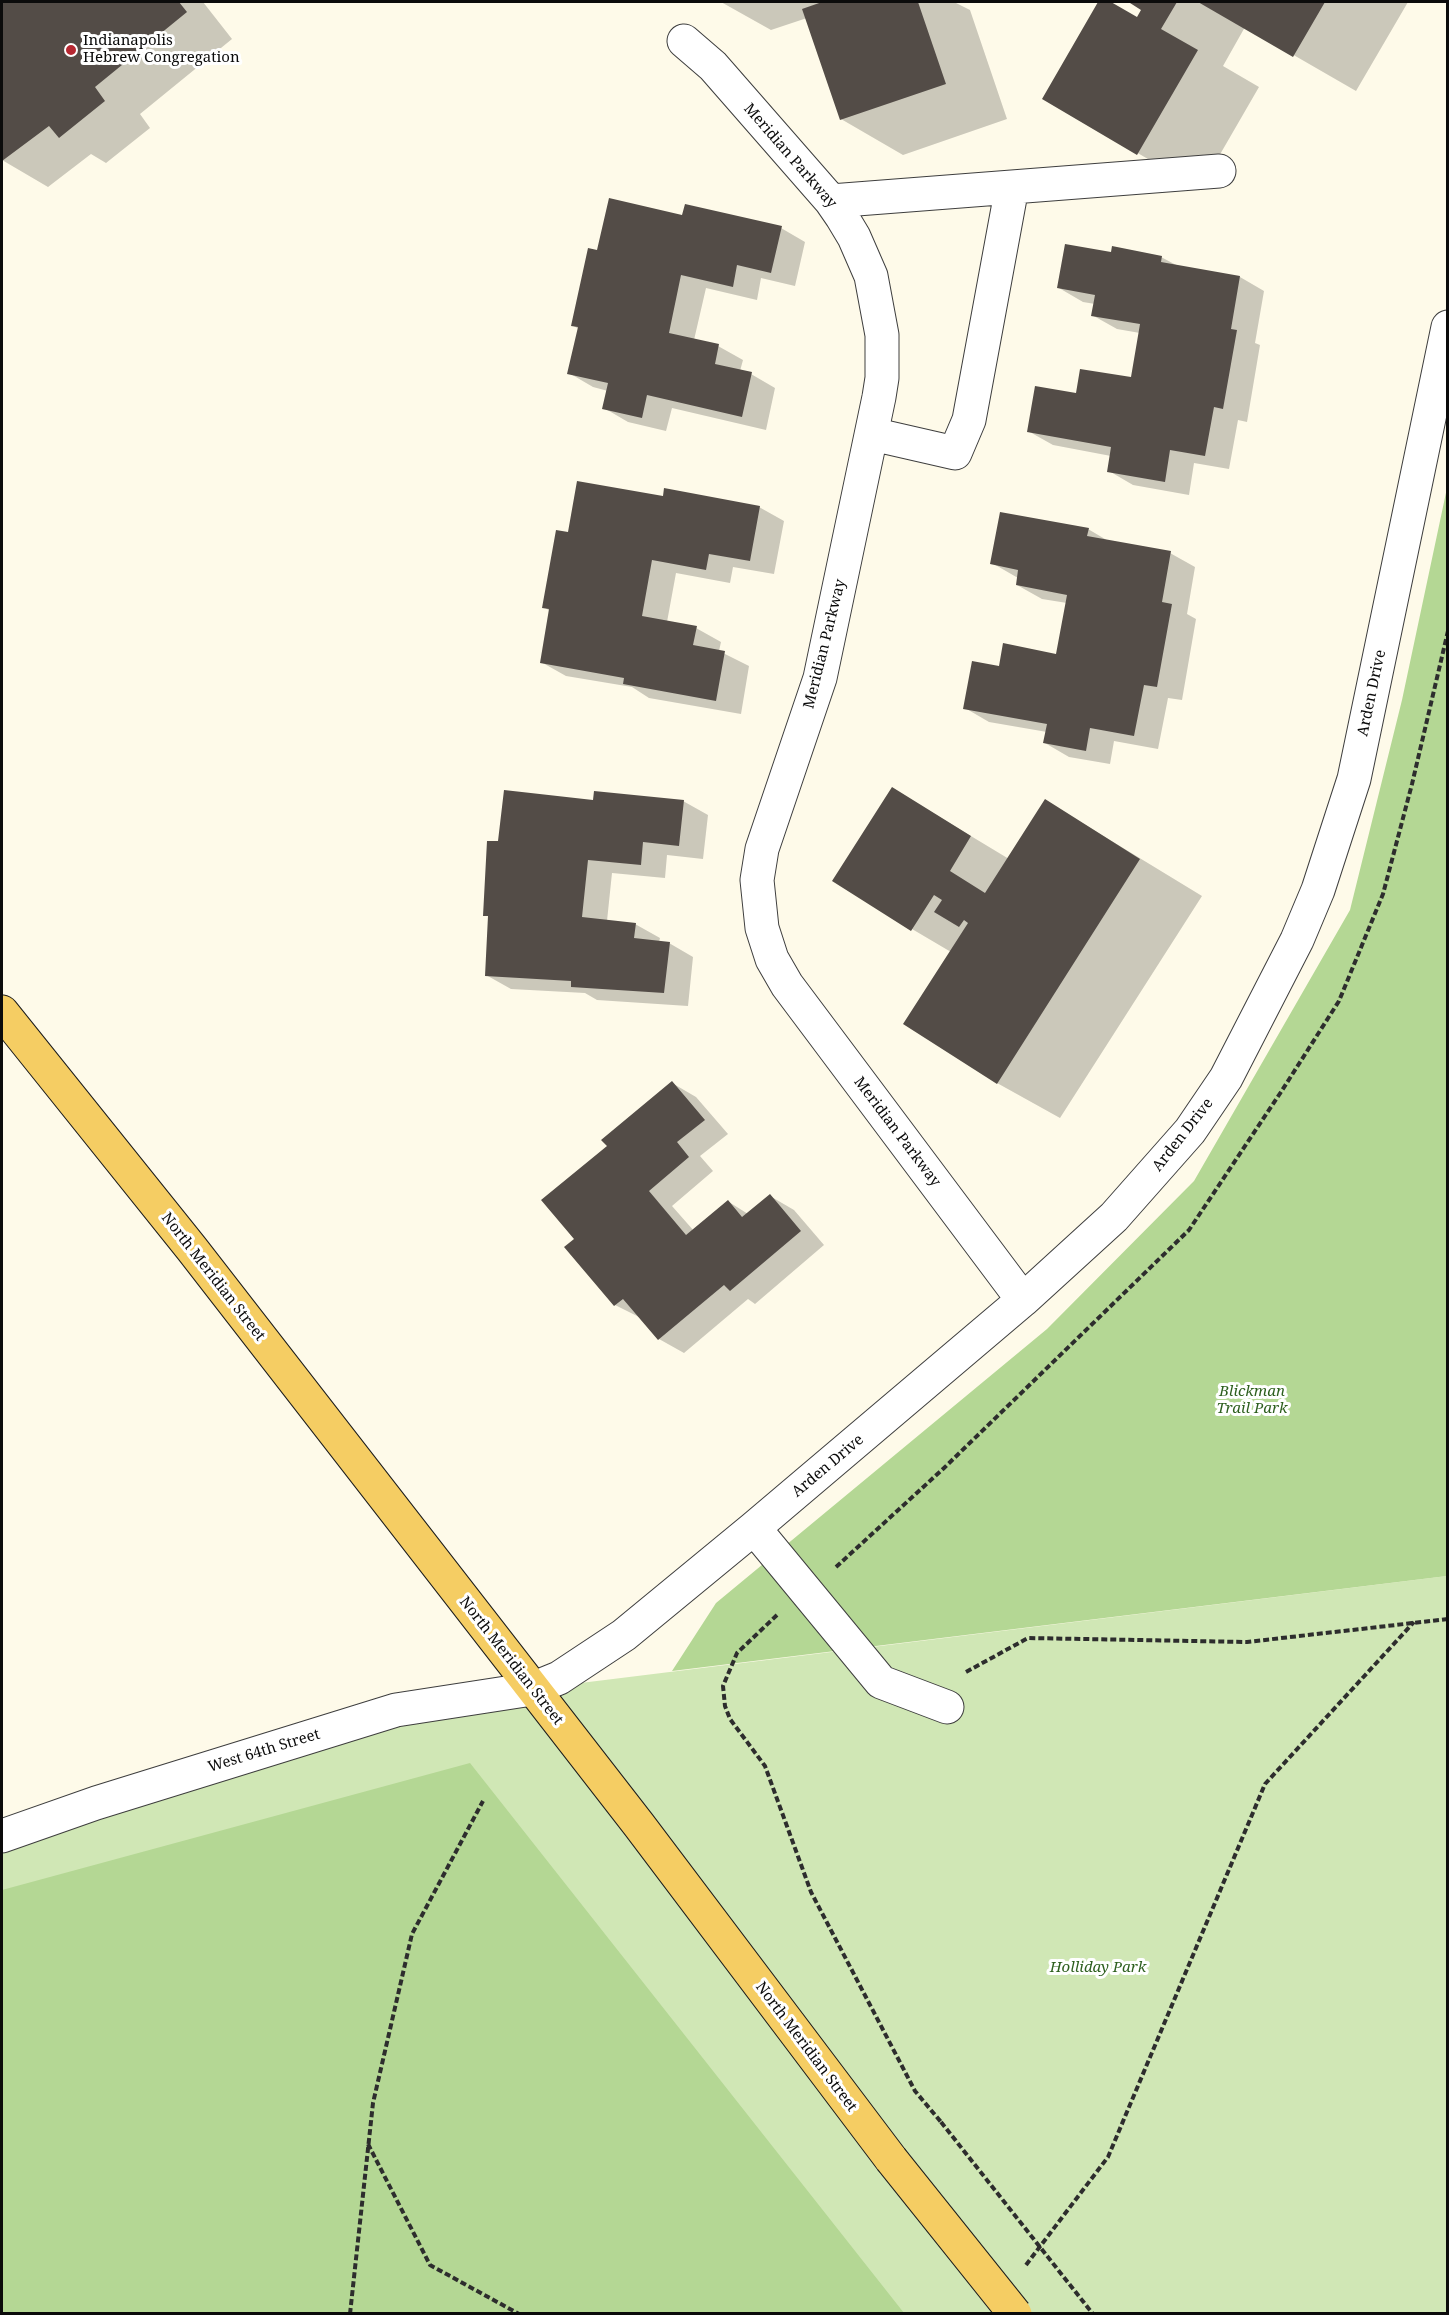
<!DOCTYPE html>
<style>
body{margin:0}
#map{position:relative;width:1449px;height:2315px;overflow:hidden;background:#fefae9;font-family:"Noto Serif",serif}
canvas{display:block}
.frame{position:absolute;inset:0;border:3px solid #0b0b0b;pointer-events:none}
</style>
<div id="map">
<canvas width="1449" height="2315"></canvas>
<div class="frame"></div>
</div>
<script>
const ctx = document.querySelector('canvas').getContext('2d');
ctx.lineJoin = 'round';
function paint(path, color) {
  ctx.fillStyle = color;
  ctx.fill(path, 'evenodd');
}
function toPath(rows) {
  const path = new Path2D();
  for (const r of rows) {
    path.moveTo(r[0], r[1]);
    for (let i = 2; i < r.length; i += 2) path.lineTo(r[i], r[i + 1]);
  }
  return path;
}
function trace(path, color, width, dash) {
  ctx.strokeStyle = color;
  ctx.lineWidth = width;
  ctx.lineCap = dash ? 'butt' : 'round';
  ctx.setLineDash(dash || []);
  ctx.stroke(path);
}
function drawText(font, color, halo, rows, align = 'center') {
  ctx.font = font + ' "Noto Serif",serif';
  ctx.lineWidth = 6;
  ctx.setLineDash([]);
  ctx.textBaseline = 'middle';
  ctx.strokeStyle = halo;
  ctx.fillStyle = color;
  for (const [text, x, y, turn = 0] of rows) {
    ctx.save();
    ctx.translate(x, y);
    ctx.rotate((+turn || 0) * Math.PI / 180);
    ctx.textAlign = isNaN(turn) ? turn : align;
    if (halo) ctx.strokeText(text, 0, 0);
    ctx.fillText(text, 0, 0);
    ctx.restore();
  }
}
paint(toPath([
 [1447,1576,1447,2313,2,2314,2,1839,96,1803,532,1689]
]), '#d0e7b5');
paint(toPath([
 [1447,488,1447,1576,672,1671,716,1603,1047,1329,1194,1181,1350,910,1402,700],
 [470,1763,904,2313,2,2313,2,1890]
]), '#b4d794');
paint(toPath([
 [2,2,203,2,232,39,140,114,150,128,106,163,91,154,48,187,2,160],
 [721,2,954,2,970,10,1007,119,903,155,841,119,807,18,771,30],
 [1100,2,1108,2,1138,19,1143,9,1133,2,1408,2,1356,91,1245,27,1223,66,1259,87,1200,189,1044,99],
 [684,217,781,228,805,242,795,286,761,278,757,300,706,288,694,340,718,346,743,360,740,371,751,374,775,388,766,430,672,408,666,431,628,422,604,408,608,391,593,387,569,373,579,329,572,325,598,252],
 [1112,253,1161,257,1178,266,1240,277,1264,291,1255,343,1260,345,1247,422,1238,420,1229,469,1194,463,1189,495,1133,485,1109,471,1111,456,1053,445,1028,431,1077,395,1132,379,1140,333,1117,329,1092,315,1095,304,1083,302,1059,288],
 [664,498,759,507,784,521,774,574,733,567,730,583,676,573,667,622,696,628,721,642,719,651,749,666,741,714,649,698,632,687,566,676,541,662,550,611,544,607,569,533],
 [1088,529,1110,542,1170,553,1195,567,1187,614,1196,619,1182,700,1168,698,1158,749,1114,741,1110,764,1069,757,1045,743,1047,732,989,722,965,708,1000,668,1058,655,1067,603,1042,599,1017,585,1018,578,992,563],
 [893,789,1009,859,1046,801,1202,896,1060,1118,997,1083,951,952,912,929],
 [594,801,683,801,708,815,703,859,667,855,665,878,612,873,607,921,635,924,660,938,659,942,669,943,693,957,688,1006,597,1000,585,993,511,989,486,975,490,917,485,915,499,842],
 [672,1083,696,1097,728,1134,700,1156,713,1171,672,1206,694,1231,729,1202,748,1214,770,1196,794,1210,824,1245,755,1304,748,1299,684,1353,659,1339,641,1318,615,1305,566,1247,576,1239,609,1146]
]), '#0003');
paint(toPath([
 [2,2,179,2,187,12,95,87,105,101,59,138,49,126,2,161],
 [822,2,918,2,946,84,840,120,802,9],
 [1098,2,1111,2,1137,17,1141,10,1130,3,1131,2,1177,2,1161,29,1198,50,1137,155,1042,99],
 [1198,2,1325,2,1293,57],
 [609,198,682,215,685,204,782,226,771,273,737,265,733,287,681,275,669,333,719,344,715,364,752,372,742,417,647,395,642,418,602,409,608,383,567,374,578,327,571,326,588,248,597,250],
 [1065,244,1111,252,1112,246,1162,256,1161,262,1240,276,1231,329,1237,330,1223,409,1214,407,1205,456,1170,450,1165,482,1107,472,1111,447,1027,432,1035,386,1076,393,1080,369,1131,377,1140,324,1091,316,1095,295,1057,288],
 [577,481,663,496,664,488,760,506,750,561,709,554,706,570,652,560,642,616,697,626,693,645,725,651,716,701,623,684,624,678,540,663,549,609,542,608,556,530,568,532],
 [1000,512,1089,528,1087,536,1171,551,1162,602,1172,604,1157,687,1144,685,1134,736,1090,728,1086,751,1043,743,1047,724,963,709,972,661,999,666,1003,643,1056,654,1067,595,1016,585,1018,570,990,564],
 [892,787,971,836,950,871,985,893,1045,799,1140,859,997,1084,903,1024,968,923,964,920,959,927,934,912,942,900,934,895,911,931,832,881],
 [504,790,593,800,594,791,684,800,679,846,643,842,641,865,588,860,582,917,636,923,634,938,670,942,664,993,571,987,571,981,485,976,488,916,483,916,487,841,498,841],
 [672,1081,705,1120,677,1142,689,1157,649,1191,686,1235,728,1200,742,1217,770,1194,801,1231,730,1291,724,1285,658,1340,623,1299,614,1306,564,1247,574,1239,541,1200,607,1146,601,1140]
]), '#534c47');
const minor = toPath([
 [684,41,713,66,831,201,842,217,854,237,871,276,882,335,882,378,879,397,820,678,762,849,757,880,762,928,772,959,787,985,1023,1300],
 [831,201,1219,171],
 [872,434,955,453,969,420,1012,187],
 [754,1528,881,1682,947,1707],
 [2,1836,96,1803,396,1710,532,1689,559,1678,624,1635,754,1528,1023,1300,1114,1217,1190,1131,1226,1078,1297,940,1318,890,1354,779,1448,327]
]);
const major = toPath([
 [2,1012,192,1249,639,1825,891,2159]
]);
trace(minor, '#3e3e3e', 35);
trace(major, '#1c1c1c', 35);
trace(toPath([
 [836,1567,944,1468,1189,1230,1281,1092,1339,1001,1383,894,1412,784,1448,631],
 [777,1615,737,1653,723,1686,725,1706,730,1719,765,1766,811,1892,915,2091,941,2122],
 [966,1672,1028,1638,1247,1642,1448,1619],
 [368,2144,430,2265,519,2314],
 [1026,2265,1108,2157,1265,1784,1414,1622],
 [350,2314,373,2103,412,1934,483,1801]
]), '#2d2d2d', 4, [6, 3]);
trace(minor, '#fff', 33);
trace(major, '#f5cd63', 33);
const majorBridge = toPath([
 [891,2159,1015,2314]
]);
trace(majorBridge, '#1c1c1c', 35, []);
trace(toPath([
 [941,2122,1093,2314]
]), '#2d2d2d', 4, [6, 3]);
trace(majorBridge, '#f5cd63', 33);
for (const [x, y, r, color] of [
 [71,50,6,"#b62832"]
]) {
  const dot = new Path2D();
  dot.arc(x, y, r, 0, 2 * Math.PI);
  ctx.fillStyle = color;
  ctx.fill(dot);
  trace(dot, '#fff', 2);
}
drawText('15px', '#0b0b0b', '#fff', [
 ["Indianapolis",83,41],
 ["Hebrew Congregation",83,58]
], 'left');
drawText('15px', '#0b0b0b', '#fff', [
 ["Meridian Parkway",790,156,49],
 ["Meridian Parkway",825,644,-76],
 ["Arden Drive",1372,693,-78],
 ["Meridian Parkway",897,1132,53],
 ["Arden Drive",1183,1135,-52],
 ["North Meridian Street",213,1277,52],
 ["Arden Drive",828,1466,-40],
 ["North Meridian Street",511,1661,52],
 ["West 64th Street",264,1751,-17],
 ["North Meridian Street",806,2047,53]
]);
drawText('italic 15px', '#2d5f1e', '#fff', [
 ["Blickman",1252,1392],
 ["Trail Park",1252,1409],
 ["Holliday Park",1098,1968]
]);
</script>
